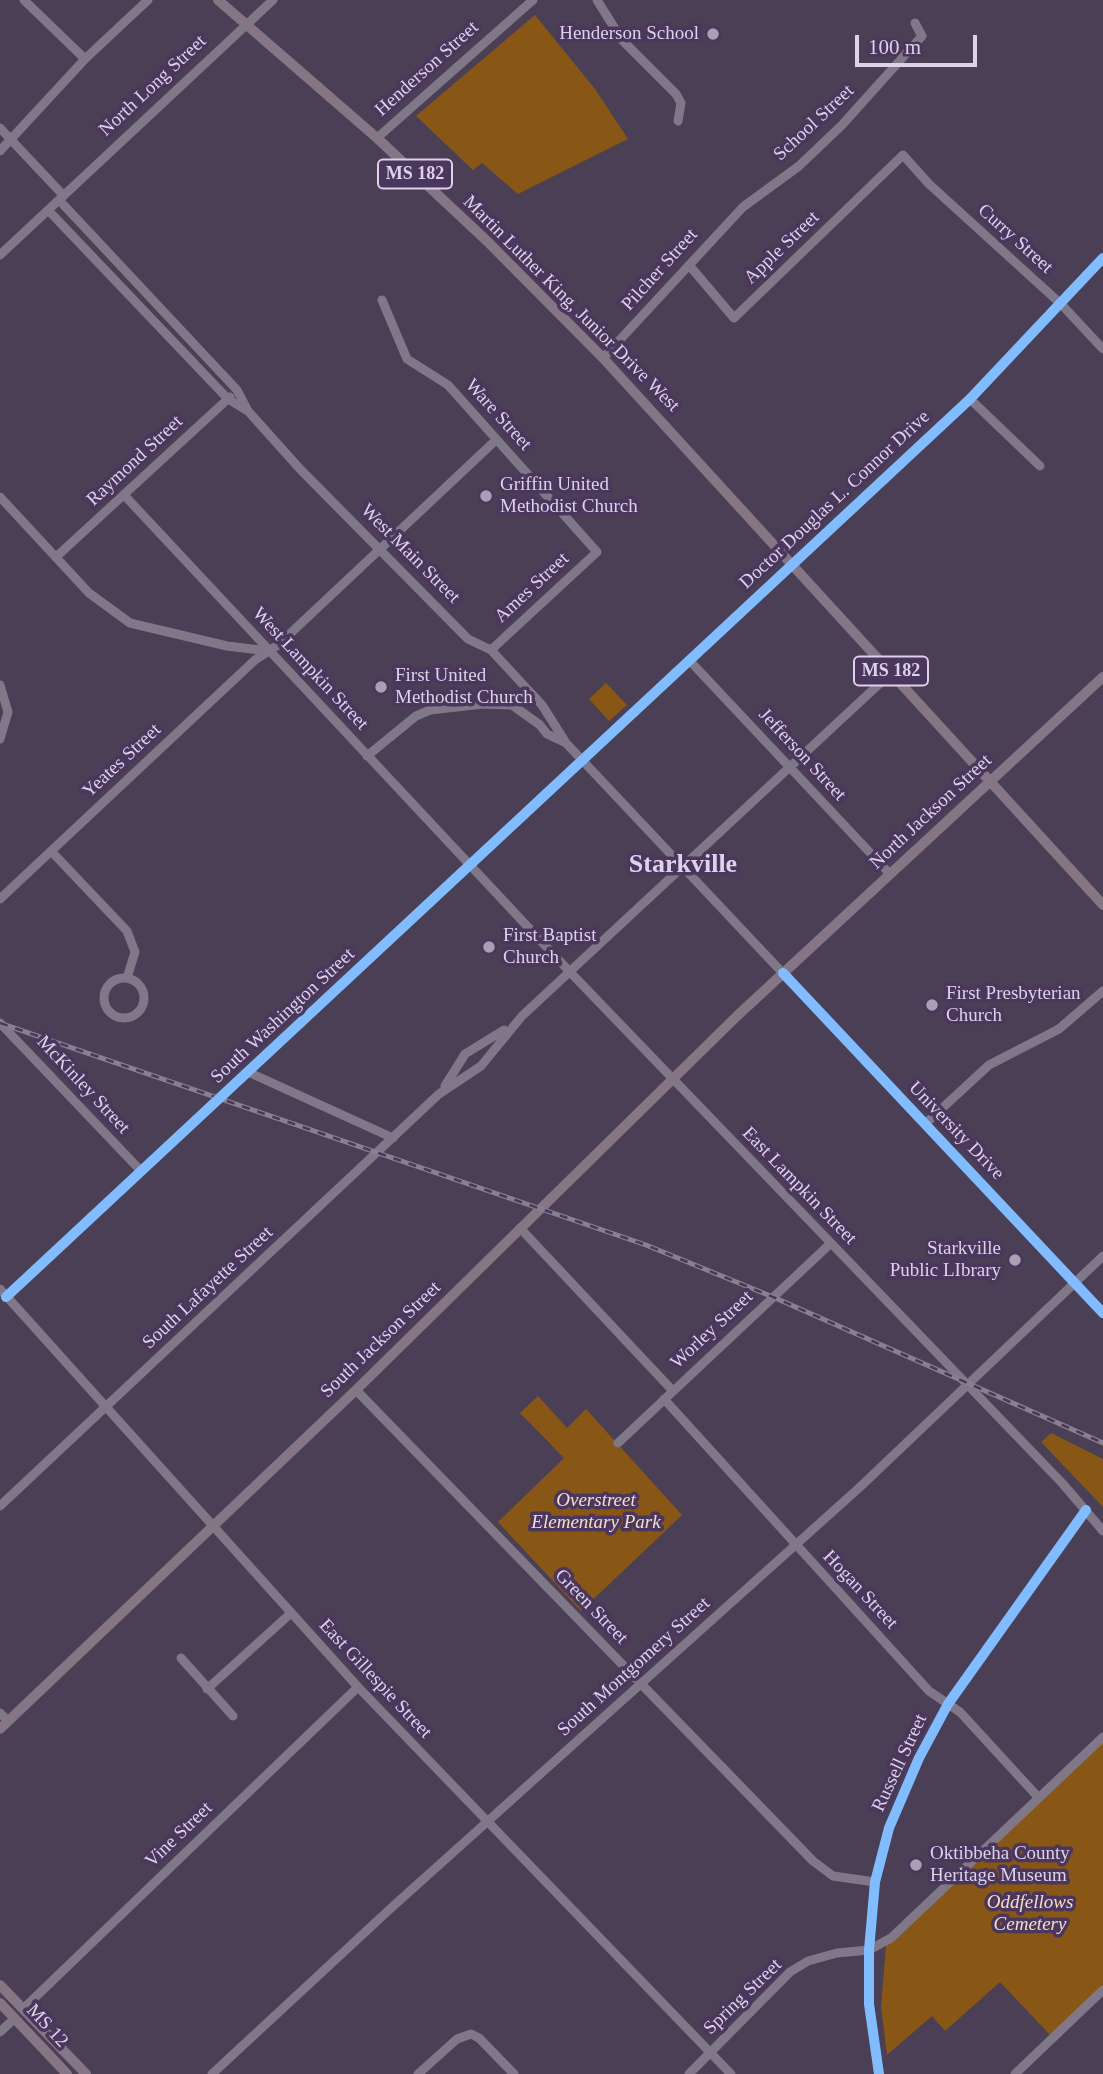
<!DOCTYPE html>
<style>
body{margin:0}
#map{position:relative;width:1103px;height:2074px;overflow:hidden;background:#4a3f54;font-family:"Times New Roman",serif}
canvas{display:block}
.scale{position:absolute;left:855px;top:35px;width:122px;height:32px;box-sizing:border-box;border:4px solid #ddd2e9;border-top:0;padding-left:9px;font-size:21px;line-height:24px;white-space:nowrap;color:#ddd2e9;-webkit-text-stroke:5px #4b365d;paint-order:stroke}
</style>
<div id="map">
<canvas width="1103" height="2074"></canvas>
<div class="scale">100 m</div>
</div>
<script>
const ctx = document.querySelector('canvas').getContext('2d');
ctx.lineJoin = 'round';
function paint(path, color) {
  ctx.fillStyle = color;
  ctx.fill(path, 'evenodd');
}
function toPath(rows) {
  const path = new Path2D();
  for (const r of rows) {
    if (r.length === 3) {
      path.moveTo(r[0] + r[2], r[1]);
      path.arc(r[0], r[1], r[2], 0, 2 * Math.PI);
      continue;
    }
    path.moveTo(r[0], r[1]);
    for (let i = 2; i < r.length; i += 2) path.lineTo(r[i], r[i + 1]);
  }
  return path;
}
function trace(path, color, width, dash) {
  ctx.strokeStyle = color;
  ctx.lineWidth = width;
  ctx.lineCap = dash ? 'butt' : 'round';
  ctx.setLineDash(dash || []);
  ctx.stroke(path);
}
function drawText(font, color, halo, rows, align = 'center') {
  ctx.font = font + ' "Times New Roman",serif';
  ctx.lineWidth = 7;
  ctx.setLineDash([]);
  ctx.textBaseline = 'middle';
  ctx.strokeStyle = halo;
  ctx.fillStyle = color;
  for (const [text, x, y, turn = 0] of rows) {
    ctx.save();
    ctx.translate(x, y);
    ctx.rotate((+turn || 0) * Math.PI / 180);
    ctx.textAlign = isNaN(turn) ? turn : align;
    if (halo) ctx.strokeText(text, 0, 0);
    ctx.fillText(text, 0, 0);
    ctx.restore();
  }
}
paint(toPath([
 [535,15,595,89,628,139,518,194,482,163,473,170,416,116],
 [606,683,627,705,609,721,589,699],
 [538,1396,567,1428,586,1409,682,1515,581,1611,498,1522,564,1458,520,1413],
 [1051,1433,1103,1459,1103,1507,1041,1442],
 [1103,1742,1103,1987,1051,2036,1000,1982,945,2031,932,2016,887,2055,881,2007,886,1946]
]), '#895715');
trace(toPath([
 [24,0,85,59],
 [597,0,622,40,676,94,681,103,678,121],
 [0,128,63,195],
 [377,138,533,0],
 [0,151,85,59,148,0],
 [59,200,237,390,248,411,300,469,468,639,491,650,542,705,566,743,1103,1313],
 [48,210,228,399,246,410],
 [0,255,273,0],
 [689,265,734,318,903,155,929,184,1062,305,1103,349],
 [382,300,407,359,448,385,597,552,491,650],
 [603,358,743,207,799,166,842,125,922,36,915,23],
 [970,399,1040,466],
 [125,496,570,972,1063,1484,1103,1531],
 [0,497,89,593,130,623,227,646,268,651],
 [56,557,230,397],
 [689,660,890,874],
 [0,685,8,712,0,739],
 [367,756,416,716,430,710,483,704,512,705,540,725,547,734,566,743],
 [51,851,127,931,135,952,127,978],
 [0,899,255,660,278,645,496,440],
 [124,998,20],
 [0,1023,141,1171],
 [248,1072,393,1138],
 [445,1086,465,1054,504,1030],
 [925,1124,989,1065,1059,1029,1103,991],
 [520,1228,673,1391],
 [0,1289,358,1687,731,2074],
 [6,1297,970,399,1103,258],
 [356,1390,813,1861,833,1876,875,1882],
 [664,1399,929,1691,960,1712,1038,1797],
 [618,1443,830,1244],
 [0,1506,439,1094,481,1066,522,1016,892,672],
 [181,1658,233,1716],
 [207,1689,290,1614],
 [0,1713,8,1721],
 [24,2008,358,1687],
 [0,2032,15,2018],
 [212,2074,390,1909,860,1487,1103,1256],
 [418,2074,457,2039,471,2034,479,2038,514,2074],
 [689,2074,790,1972,808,1961,837,1953,869,1950,891,1938,1103,1737],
 [879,2074,869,2004,869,1950,875,1882,889,1828,919,1758,948,1704,1086,1510],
 [1015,2074,1103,1990]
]), '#807888', 9);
trace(toPath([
 [218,0,377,138,488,242,603,358,1103,905],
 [0,1729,356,1390,737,1016,1103,677],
 [0,1985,86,2074],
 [0,2003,67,2074]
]), '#867584', 10);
const rail = toPath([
 [0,1023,646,1245,773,1297,1103,1443]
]);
trace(rail, '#888090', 5);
trace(rail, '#4b365d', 2.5, [8]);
trace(toPath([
 [783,973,1103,1313],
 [6,1297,970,399,1103,258],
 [879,2074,869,2004,869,1950,875,1882,889,1828,919,1758,948,1704,1086,1510]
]), '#80bcff', 10);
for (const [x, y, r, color] of [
 [713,34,7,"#aa9fb5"],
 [486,496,7,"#aa9fb5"],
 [381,687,7,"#aa9fb5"],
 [489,947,7,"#aa9fb5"],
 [932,1005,7,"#aa9fb5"],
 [1015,1260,7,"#aa9fb5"],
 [916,1865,7,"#aa9fb5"]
]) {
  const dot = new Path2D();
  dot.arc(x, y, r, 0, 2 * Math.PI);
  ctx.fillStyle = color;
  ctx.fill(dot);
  trace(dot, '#4b365d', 2.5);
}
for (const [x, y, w] of [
 [415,174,74],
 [891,671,74]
]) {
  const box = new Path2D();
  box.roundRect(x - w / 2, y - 14.5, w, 29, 5);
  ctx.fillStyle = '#4b365d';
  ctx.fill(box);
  trace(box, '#ddd2e9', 2);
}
drawText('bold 18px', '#ddd2e9', null, [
 ["MS 182",415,174],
 ["MS 182",891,671]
]);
drawText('19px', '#ddd2e9', '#4b365d', [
 ["Henderson School",699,34,"right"],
 ["Griffin United",500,485],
 ["Methodist Church",500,507],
 ["First United",395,676],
 ["Methodist Church",395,698],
 ["First Baptist",503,936],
 ["Church",503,958],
 ["First Presbyterian",946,994],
 ["Church",946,1016],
 ["Starkville",1001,1249,"right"],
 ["Public LIbrary",1001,1271,"right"],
 ["Oktibbeha County",930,1854],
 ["Heritage Museum",930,1876]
], 'left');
drawText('19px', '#ddd2e9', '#4b365d', [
 ["Henderson Street",427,69,-42],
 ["North Long Street",153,86,-43],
 ["School Street",814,123,-43],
 ["Curry Street",1015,239,42],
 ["Apple Street",782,248,-44],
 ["Pilcher Street",660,270,-48],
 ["Martin Luther King, Junior Drive West",571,304,45],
 ["Ware Street",498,415,48],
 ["Raymond Street",135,461,-43],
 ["Doctor Douglas L. Connor Drive",835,500,-43],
 ["West Main Street",410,554,45],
 ["Ames Street",532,588,-43],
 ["West Lampkin Street",310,669,47],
 ["Jefferson Street",802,755,47],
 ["Yeates Street",122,761,-43],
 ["North Jackson Street",931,812,-43],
 ["South Washington Street",283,1016,-43],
 ["McKinley Street",83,1085,47],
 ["University Drive",956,1131,46],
 ["East Lampkin Street",799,1186,46],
 ["South Lafayette Street",208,1288,-43],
 ["Worley Street",712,1330,-43],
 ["South Jackson Street",381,1340,-44],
 ["Hogan Street",860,1590,47],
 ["Green Street",591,1607,46],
 ["South Montgomery Street",634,1667,-42],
 ["East Gillespie Street",375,1679,47],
 ["Russell Street",900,1763,-65],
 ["Vine Street",179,1835,-44],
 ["Spring Street",743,1997,-44],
 ["MS 12",47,2026,47]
]);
drawText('italic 19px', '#f4dec7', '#4b365d', [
 ["Overstreet",596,1501],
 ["Elementary Park",596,1523],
 ["Oddfellows",1030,1903],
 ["Cemetery",1030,1925]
]);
drawText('bold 26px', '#ddd2e9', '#4b365d', [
 ["Starkville",683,865]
]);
</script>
